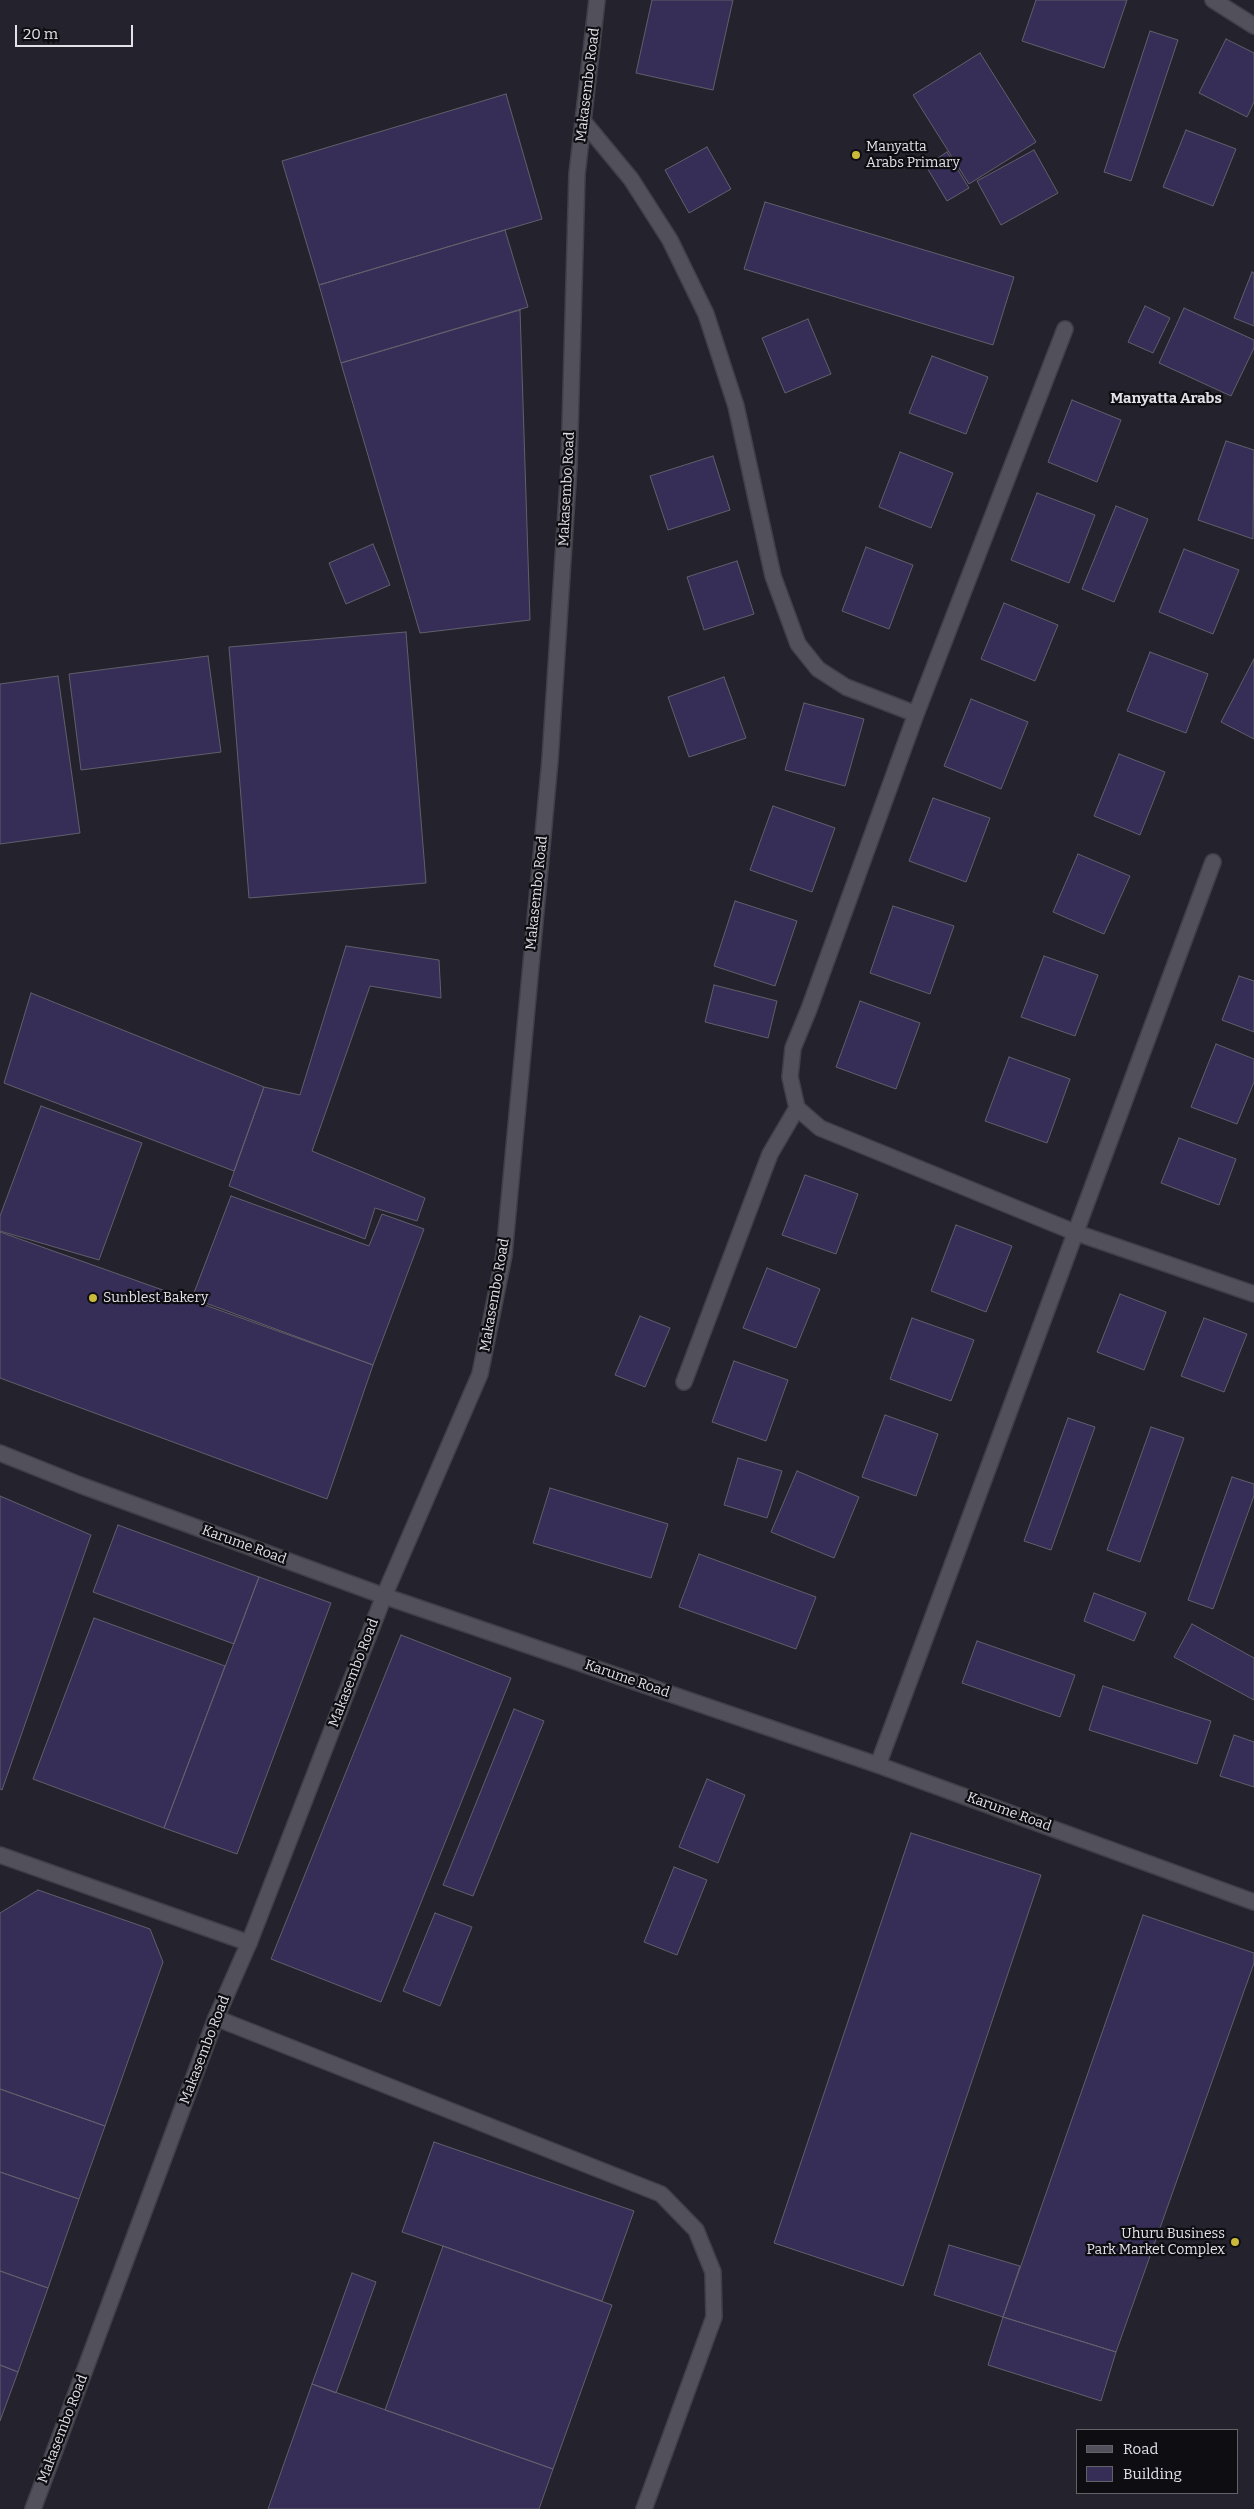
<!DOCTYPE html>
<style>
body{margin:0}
#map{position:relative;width:1254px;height:2509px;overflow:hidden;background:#24232d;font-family:Bitter,serif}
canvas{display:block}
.legend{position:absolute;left:1076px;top:2429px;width:162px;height:65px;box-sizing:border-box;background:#0e0d12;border:1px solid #636268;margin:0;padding:6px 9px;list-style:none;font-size:15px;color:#e2e1e8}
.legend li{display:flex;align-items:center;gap:10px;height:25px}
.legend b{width:25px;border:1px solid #636268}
.scale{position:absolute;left:15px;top:25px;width:118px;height:22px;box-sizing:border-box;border:2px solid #e2e1e8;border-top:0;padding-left:6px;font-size:15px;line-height:18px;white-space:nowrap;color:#e2e1e8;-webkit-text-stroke:4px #0e0d12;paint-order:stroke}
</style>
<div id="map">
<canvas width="1254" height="2509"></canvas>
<ul class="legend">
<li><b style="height:6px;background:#51505b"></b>Road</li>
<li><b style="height:14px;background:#362e57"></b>Building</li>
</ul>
<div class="scale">20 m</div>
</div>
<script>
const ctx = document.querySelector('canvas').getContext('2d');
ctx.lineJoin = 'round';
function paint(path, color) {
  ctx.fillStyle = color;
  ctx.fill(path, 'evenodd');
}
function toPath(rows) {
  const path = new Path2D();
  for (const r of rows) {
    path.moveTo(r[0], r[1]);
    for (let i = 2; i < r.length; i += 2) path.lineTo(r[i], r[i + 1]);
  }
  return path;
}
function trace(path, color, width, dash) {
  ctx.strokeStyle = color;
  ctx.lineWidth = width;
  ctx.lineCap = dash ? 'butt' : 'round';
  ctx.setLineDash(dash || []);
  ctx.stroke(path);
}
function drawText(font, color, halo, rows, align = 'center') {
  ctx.font = font + ' Bitter,serif';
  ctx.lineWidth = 4.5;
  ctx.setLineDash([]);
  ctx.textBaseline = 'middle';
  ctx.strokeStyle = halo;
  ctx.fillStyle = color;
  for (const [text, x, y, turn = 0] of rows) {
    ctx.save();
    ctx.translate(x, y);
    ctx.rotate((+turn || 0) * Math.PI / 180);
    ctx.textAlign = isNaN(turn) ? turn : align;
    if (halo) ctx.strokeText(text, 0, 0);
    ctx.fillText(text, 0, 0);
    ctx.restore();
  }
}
const building = toPath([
 [652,0,733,0,713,90,636,73,652,0],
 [1036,0,1127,0,1104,68,1022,41,1036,0],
 [1150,31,1178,40,1131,181,1104,172,1150,31],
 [1226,39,1254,53,1254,102,1247,117,1199,93,1226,39],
 [980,53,1036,142,969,184,913,95,980,53],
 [506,94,542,219,319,285,282,161,506,94],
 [1186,130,1236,149,1213,206,1163,187,1186,130],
 [707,147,731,189,689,213,665,170,707,147],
 [1034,150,1058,193,1001,225,977,181,1034,150],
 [947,152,969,188,947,201,926,166,947,152],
 [765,202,1014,277,993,345,744,269,765,202],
 [505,230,528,307,341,363,319,285,505,230],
 [1252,272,1254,273,1254,326,1234,318,1252,272],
 [1145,306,1170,318,1153,353,1128,342,1145,306],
 [1184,308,1254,340,1254,348,1231,396,1159,363,1184,308],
 [520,310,530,620,420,633,341,363,520,310],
 [808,319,831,374,785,393,762,338,808,319],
 [932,356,988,377,966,434,909,413,932,356],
 [1072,400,1121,420,1097,482,1048,462,1072,400],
 [1226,441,1254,450,1253,539,1198,520,1226,441],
 [900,452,953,473,931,528,879,507,900,452],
 [713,456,730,510,668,530,650,476,713,456],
 [1037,493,1095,515,1069,583,1011,560,1037,493],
 [1116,506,1148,519,1114,602,1082,589,1116,506],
 [373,544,390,585,346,604,329,563,373,544],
 [866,547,913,565,889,629,842,611,866,547],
 [1184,549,1239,570,1213,634,1159,612,1184,549],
 [737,561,754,614,704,630,687,577,737,561],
 [1004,603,1058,625,1035,681,981,659,1004,603],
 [406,632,426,883,249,898,229,647,406,632],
 [1150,652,1208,674,1186,733,1127,711,1150,652],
 [208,656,221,752,81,770,69,674,208,656],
 [1254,659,1254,739,1221,722,1254,659],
 [58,676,80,833,0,844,0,684,58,676],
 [724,677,746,738,689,757,668,697,724,677],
 [971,699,1028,722,1001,789,944,766,971,699],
 [804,703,864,719,845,786,785,770,804,703],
 [1119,754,1165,772,1140,835,1094,816,1119,754],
 [933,798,990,818,966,882,909,861,933,798],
 [773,806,835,828,812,892,750,870,773,806],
 [1078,854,1130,876,1104,934,1053,912,1078,854],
 [735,901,797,921,775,986,714,966,735,901],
 [893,906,954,926,930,994,870,973,893,906],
 [346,946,439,960,441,998,370,986,312,1151,425,1198,417,1221,375,1208,365,1239,229,1186,264,1087,300,1095,346,946],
 [1044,956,1098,975,1075,1036,1021,1017,1044,956],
 [1239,976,1254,981,1254,1032,1222,1020,1239,976],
 [714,985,777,1001,768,1038,705,1022,714,985],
 [31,993,264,1087,234,1171,4,1083,31,993],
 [860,1001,920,1023,896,1089,836,1067,860,1001],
 [1216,1044,1254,1059,1254,1082,1237,1124,1191,1107,1216,1044],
 [1009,1057,1070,1079,1047,1143,985,1121,1009,1057],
 [41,1106,142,1143,99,1260,0,1231,0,1216,41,1106],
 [1179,1138,1236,1159,1219,1205,1161,1183,1179,1138],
 [805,1175,858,1194,836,1254,782,1235,805,1175],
 [231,1196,369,1246,382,1214,424,1229,373,1365,192,1298,231,1196],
 [956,1225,1012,1246,986,1312,931,1291,956,1225],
 [0,1232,373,1365,327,1499,0,1378,0,1232],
 [767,1268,820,1289,796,1348,743,1328,767,1268],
 [1120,1294,1166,1312,1144,1370,1097,1352,1120,1294],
 [640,1316,670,1328,645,1387,615,1375,640,1316],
 [912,1318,974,1340,951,1401,890,1379,912,1318],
 [1204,1318,1247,1334,1224,1392,1181,1376,1204,1318],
 [734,1361,788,1380,766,1441,712,1422,734,1361],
 [885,1415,938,1434,916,1496,862,1477,885,1415],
 [1068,1418,1095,1427,1051,1550,1024,1541,1068,1418],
 [1151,1427,1184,1438,1140,1562,1107,1550,1151,1427],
 [738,1458,782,1471,767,1518,724,1505,738,1458],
 [797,1471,859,1497,834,1558,771,1532,797,1471],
 [1232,1477,1254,1484,1254,1496,1213,1609,1188,1600,1232,1477],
 [550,1488,668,1524,651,1578,533,1543,550,1488],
 [0,1496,91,1535,2,1790,0,1789,0,1496],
 [118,1525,259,1577,234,1644,93,1592,118,1525],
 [699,1554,816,1597,796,1649,679,1607,699,1554],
 [259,1577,331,1603,237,1854,164,1828,259,1577],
 [1094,1593,1146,1613,1134,1641,1084,1621,1094,1593],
 [94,1618,225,1666,164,1828,33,1779,94,1618],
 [1192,1624,1254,1658,1254,1700,1174,1657,1192,1624],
 [401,1635,511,1678,381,2002,271,1959,401,1635],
 [977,1641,1075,1675,1060,1717,962,1683,977,1641],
 [1103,1686,1211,1721,1197,1764,1089,1730,1103,1686],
 [514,1709,544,1721,473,1896,443,1885,514,1709],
 [1234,1735,1254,1742,1254,1787,1220,1776,1234,1735],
 [707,1779,745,1795,718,1863,679,1847,707,1779],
 [911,1833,1041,1875,903,2286,774,2243,911,1833],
 [674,1867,707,1880,677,1955,644,1942,674,1867],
 [38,1890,150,1929,163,1962,105,2126,0,2089,0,1913,38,1890],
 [435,1913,472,1927,440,2006,403,1991,435,1913],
 [1143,1915,1254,1953,1254,1963,1116,2352,1003,2317,1143,1915],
 [0,2089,105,2126,79,2199,0,2172,0,2089],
 [434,2142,634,2211,602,2301,402,2232,434,2142],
 [0,2172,79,2199,48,2288,0,2271,0,2172],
 [949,2245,1020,2266,1003,2317,934,2295,949,2245],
 [443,2246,612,2305,553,2469,385,2410,443,2246],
 [0,2271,48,2288,18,2372,0,2365,0,2271],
 [352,2273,376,2282,336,2393,312,2384,352,2273],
 [1003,2317,1116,2352,1101,2401,988,2365,1003,2317],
 [0,2365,18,2372,0,2421,0,2365],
 [312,2384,553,2469,539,2509,268,2509,312,2384]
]);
paint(building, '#362e57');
trace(building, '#615f6b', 1);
const lane = toPath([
 [0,1855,249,1943],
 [216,2018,661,2194,696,2230,713,2272,714,2317,644,2509]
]);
const street = toPath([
 [1213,0,1254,26],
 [583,121,631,179,670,240,706,314,736,406,773,576,798,644,818,669,846,687,916,714],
 [1065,329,916,714,809,1009,793,1048,790,1077,797,1108,820,1128,1074,1232,1254,1294],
 [684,1382,770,1154,797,1108],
 [0,1453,80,1485,384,1596,878,1765,1254,1902],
 [878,1765,1213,862],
 [33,2509,216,2018,249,1943,384,1596,480,1374,504,1255,550,760,569,466,577,174,597,0]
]);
trace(lane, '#413f48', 18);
trace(street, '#413f48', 18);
trace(lane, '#51505b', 15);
trace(street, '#51505b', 15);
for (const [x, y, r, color] of [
 [856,155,5,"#c9ba3a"],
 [93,1298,5,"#c9ba3a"],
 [1235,2242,5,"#c9ba3a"]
]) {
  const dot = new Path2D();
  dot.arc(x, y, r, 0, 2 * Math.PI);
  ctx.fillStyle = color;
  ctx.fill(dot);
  trace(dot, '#0e0d12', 2);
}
drawText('14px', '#e2e1e8', '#0e0d12', [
 ["Makasembo Road",588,85,-83],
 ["Makasembo Road",567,489,-87],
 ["Makasembo Road",537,893,-84],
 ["Makasembo Road",495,1295,-80],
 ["Karume Road",244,1545,20],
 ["Makasembo Road",354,1673,-69],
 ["Karume Road",627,1679,19],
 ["Karume Road",1009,1812,20],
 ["Makasembo Road",205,2050,-69],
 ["Makasembo Road",63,2429,-69]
]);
drawText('14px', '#e2e1e8', '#0e0d12', [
 ["Manyatta",866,147],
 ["Arabs Primary",866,163],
 ["Sunblest Bakery",103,1298],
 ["Uhuru Business",1225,2234,"right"],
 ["Park Market Complex",1225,2250,"right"]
], 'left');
drawText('bold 15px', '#e2e1e8', '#0e0d12', [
 ["Manyatta Arabs",1166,399]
]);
</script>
